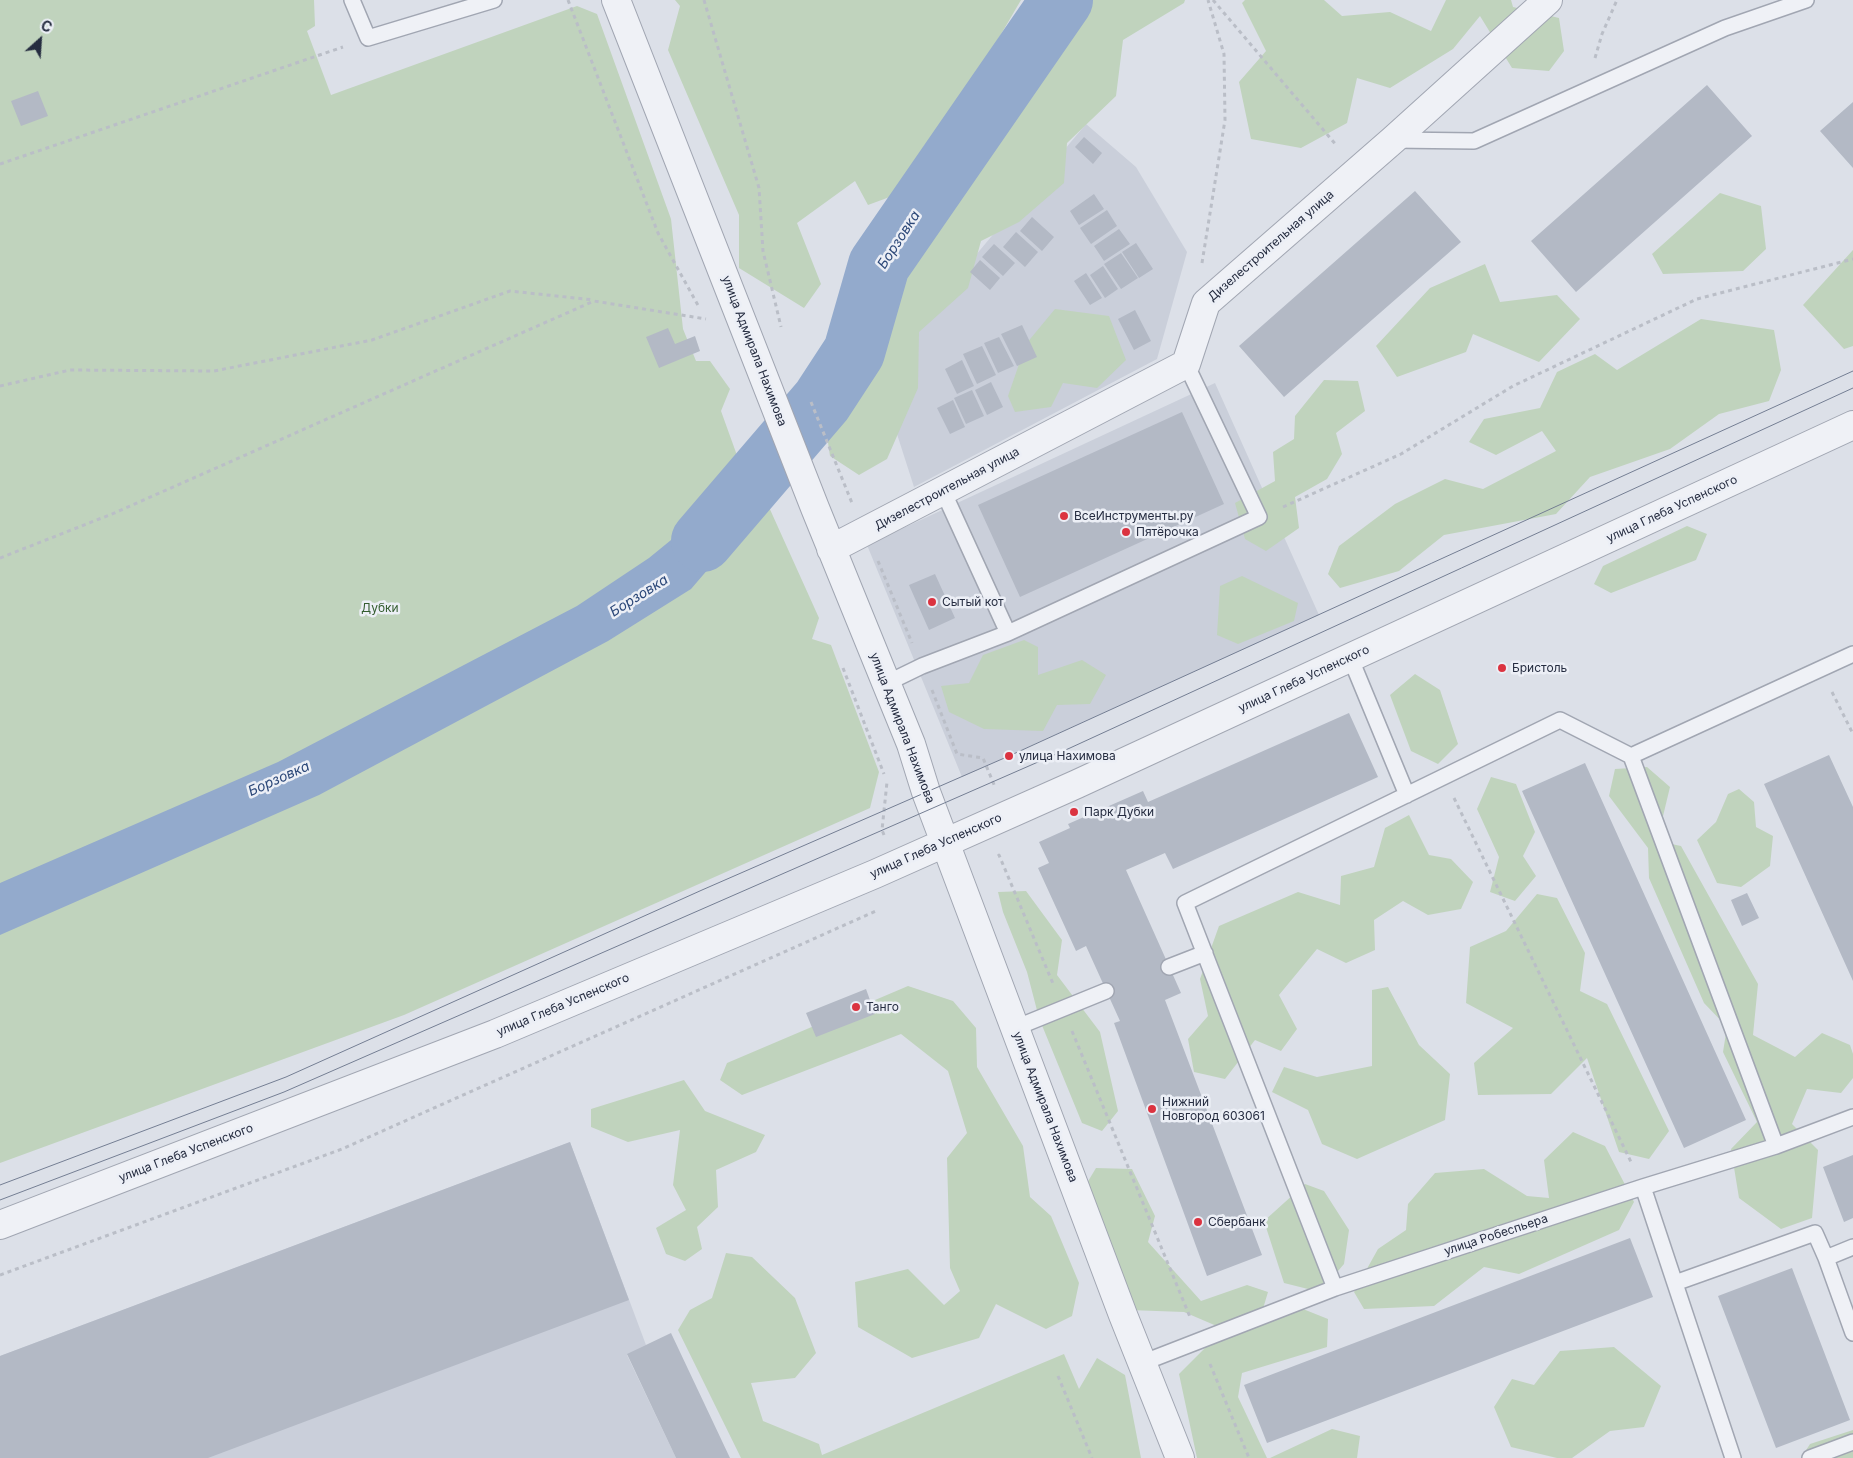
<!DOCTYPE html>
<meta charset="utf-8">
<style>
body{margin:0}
#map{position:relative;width:1853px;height:1458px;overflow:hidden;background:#dce0e8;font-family:Inter,sans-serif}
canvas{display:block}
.north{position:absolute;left:15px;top:15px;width:50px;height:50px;-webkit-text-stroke:4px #eceff6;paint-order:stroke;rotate:26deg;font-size:14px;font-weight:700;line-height:20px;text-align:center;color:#252c40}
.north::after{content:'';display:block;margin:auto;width:18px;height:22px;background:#252c40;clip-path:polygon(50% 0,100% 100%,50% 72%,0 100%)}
</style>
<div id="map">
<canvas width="1853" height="1458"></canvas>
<div class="north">С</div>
</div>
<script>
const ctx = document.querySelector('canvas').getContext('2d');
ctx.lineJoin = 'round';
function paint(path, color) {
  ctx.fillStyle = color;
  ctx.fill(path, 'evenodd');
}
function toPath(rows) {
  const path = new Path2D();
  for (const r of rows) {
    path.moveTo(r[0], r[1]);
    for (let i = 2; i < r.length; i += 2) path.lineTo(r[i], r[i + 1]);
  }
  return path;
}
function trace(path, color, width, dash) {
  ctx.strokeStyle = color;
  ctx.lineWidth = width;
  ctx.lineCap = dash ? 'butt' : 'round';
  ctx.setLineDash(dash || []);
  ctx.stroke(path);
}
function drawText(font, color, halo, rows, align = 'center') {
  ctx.font = font + ' Inter,sans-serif';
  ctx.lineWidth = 5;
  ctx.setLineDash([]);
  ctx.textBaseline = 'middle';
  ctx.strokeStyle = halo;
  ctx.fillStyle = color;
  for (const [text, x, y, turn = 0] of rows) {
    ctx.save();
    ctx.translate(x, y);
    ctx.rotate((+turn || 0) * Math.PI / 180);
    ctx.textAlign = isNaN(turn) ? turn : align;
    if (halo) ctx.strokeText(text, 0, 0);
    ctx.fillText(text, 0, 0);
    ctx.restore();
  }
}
paint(toPath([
 [1086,124,1136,167,1187,252,1157,359,914,487,887,403,901,344],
 [1215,383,1319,615,962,777,867,545],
 [570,1142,646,1345,627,1355,676,1458,0,1458,0,1356]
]), '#cacfda');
paint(toPath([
 [0,0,314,0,315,26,307,31,331,95,577,6,597,14,671,219,683,329,696,361,710,361,730,389,721,411,743,472,737,478,759,485,819,618,812,639,831,645,879,772,870,808,404,1015,0,1163],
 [675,0,1021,0,956,111,924,146,914,188,868,205,855,181,797,223,821,284,804,308,739,268,739,215,668,50,680,6],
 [1054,0,1185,0,1184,3,1123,40,1116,96,1067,143,1064,183,1019,222,981,241,968,288,919,332,918,388,887,459,859,475,830,456,818,374,867,267,943,209,950,178,998,99,1054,54,1048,8],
 [1245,0,1324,0,1342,16,1390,12,1431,31,1446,0,1511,0,1513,7,1559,18,1564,51,1549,71,1512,68,1480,16,1453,49,1390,88,1357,78,1347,123,1301,148,1251,139,1239,82,1266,51,1242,3],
 [1720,193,1761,206,1766,249,1743,271,1663,274,1652,254],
 [1853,250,1853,346,1844,349,1803,305],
 [1485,264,1500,302,1557,295,1580,319,1539,362,1473,334,1466,352,1397,377,1376,346,1430,288],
 [1055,309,1109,316,1126,360,1097,388,1063,383,1051,407,1015,412,1008,396,1026,344],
 [1701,319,1774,330,1781,370,1769,401,1719,414,1670,449,1590,477,1556,514,1444,535,1399,571,1340,588,1328,574,1339,546,1395,504,1445,479,1483,489,1556,451,1542,431,1496,455,1469,442,1484,419,1540,408,1557,372,1595,354,1617,370],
 [1324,380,1358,381,1365,411,1336,433,1342,454,1327,479,1295,497,1299,528,1266,551,1245,539,1235,503,1275,481,1273,452,1294,439,1295,416],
 [1687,526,1707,534,1696,560,1611,593,1594,584,1603,566],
 [1242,576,1298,603,1294,621,1238,644,1217,635,1220,586],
 [1024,640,1038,647,1038,675,1082,660,1106,675,1090,704,1057,705,1043,731,984,729,949,712,941,686,969,683,983,655],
 [1415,674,1440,690,1458,744,1438,764,1411,751,1390,695],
 [1647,767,1670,787,1657,841,1681,846,1758,984,1753,1035,1795,1057,1822,1033,1850,1045,1853,1054,1853,1078,1841,1093,1807,1089,1792,1124,1818,1150,1812,1218,1781,1229,1739,1198,1731,1149,1757,1122,1723,1052,1727,1027,1704,1003,1649,878,1648,848,1609,796,1615,769],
 [1491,777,1516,784,1535,832,1523,856,1536,876,1515,901,1490,892,1499,857,1477,809],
 [1739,789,1754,802,1756,827,1773,836,1770,866,1741,887,1717,883,1697,840,1716,822,1728,794],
 [1409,815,1429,855,1451,859,1473,882,1461,909,1428,915,1403,901,1374,920,1375,950,1346,963,1317,949,1279,995,1297,1029,1281,1051,1255,1040,1225,1079,1194,1072,1188,1039,1208,1016,1200,979,1219,926,1298,892,1340,905,1341,876,1374,867,1385,828],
 [1026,891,1062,940,1057,975,1100,1032,1118,1111,1102,1131,1082,1123,1039,1018,1027,972,1003,912,998,892],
 [1537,894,1557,898,1585,953,1580,991,1607,1004,1669,1131,1649,1159,1619,1152,1587,1058,1551,1094,1478,1095,1474,1063,1513,1028,1466,1003,1470,947,1506,931],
 [908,986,953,1001,976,1028,977,1067,1023,1146,1030,1197,1051,1216,1079,1283,1072,1316,1046,1329,996,1304,979,1338,912,1358,858,1327,855,1282,908,1269,944,1305,960,1291,950,1268,947,1158,967,1133,948,1071,901,1034,742,1095,720,1080,727,1063],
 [1388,987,1419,1045,1450,1074,1445,1120,1357,1159,1322,1144,1308,1110,1272,1092,1284,1067,1317,1077,1372,1066,1372,990],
 [684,1080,705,1111,765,1135,756,1152,716,1170,718,1207,697,1227,702,1249,685,1261,666,1254,656,1228,686,1210,673,1185,680,1130,628,1142,591,1127,591,1109],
 [1573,1132,1605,1146,1634,1202,1619,1230,1519,1274,1484,1267,1434,1306,1364,1309,1354,1292,1378,1249,1406,1230,1408,1204,1435,1173,1484,1169,1527,1196,1549,1198,1544,1160],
 [1096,1168,1132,1169,1155,1216,1148,1242,1201,1301,1247,1285,1268,1292,1262,1312,1219,1327,1184,1312,1129,1310,1081,1193],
 [1305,1184,1324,1191,1349,1230,1344,1264,1320,1292,1284,1283,1264,1221],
 [726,1253,752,1257,795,1298,816,1353,795,1378,751,1383,763,1421,819,1444,822,1455,1064,1354,1079,1389,1097,1358,1125,1375,1141,1458,741,1458,678,1330,690,1310,712,1298],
 [1303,1309,1328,1319,1327,1347,1242,1373,1238,1397,1267,1458,1197,1458,1179,1374,1206,1347],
 [1614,1347,1661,1386,1644,1427,1610,1431,1572,1458,1557,1458,1511,1447,1494,1407,1512,1379,1534,1385,1560,1351],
 [1332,1429,1360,1436,1357,1458,1270,1458],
 [1853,1430,1853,1458,1801,1458,1810,1444]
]), '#c0d3bd');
paint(toPath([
 [753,460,767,495,740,532,691,589,608,641,319,795,0,935,0,883,278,762,577,606,649,558,698,518]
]), '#93aacc');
trace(toPath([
 [702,541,822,401,854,352,879,265,1062,0]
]), '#93aacc', 62);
paint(toPath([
 [1707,85,1752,136,1576,292,1531,241],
 [38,91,48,116,21,126,11,101],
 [1853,102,1853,168,1820,131],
 [1084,137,1102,153,1093,164,1075,147],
 [1415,191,1461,242,1284,397,1239,346],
 [1094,194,1104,209,1079,225,1070,211],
 [1107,210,1117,226,1091,244,1080,228],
 [1032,217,1054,237,1042,251,1020,231],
 [1119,229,1130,244,1104,261,1094,246],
 [1016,232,1038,252,1025,267,1003,247],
 [1136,243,1153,269,1139,278,1122,252],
 [994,244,1015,263,1003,276,982,257],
 [1121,253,1138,278,1121,289,1104,264],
 [980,260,1000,278,990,290,970,272],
 [1103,266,1118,289,1105,298,1090,275],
 [1086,273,1102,298,1090,305,1074,281],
 [1135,310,1151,341,1134,350,1118,319],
 [1022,325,1037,357,1017,366,1001,334],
 [668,328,675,344,695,336,700,351,659,368,646,337],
 [999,337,1014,366,998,373,984,343],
 [982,346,996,375,977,384,963,354],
 [962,360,974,386,957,394,945,369],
 [991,382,1003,407,987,415,975,390],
 [972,390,984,416,966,424,954,398],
 [953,400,965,427,950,434,937,408],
 [1182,412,1224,504,1020,597,978,505],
 [935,574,955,618,929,630,909,585],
 [1349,713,1378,777,1173,869,1165,853,1126,870,1181,993,1165,1000,1262,1255,1207,1276,1114,1023,1120,1021,1086,946,1076,951,1038,868,1049,863,1039,842,1070,828,1068,824,1143,791,1148,802],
 [1829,755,1853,807,1853,981,1764,784],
 [1585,763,1746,1120,1684,1148,1522,791],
 [1747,893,1759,918,1742,926,1731,900],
 [866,989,875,1014,816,1037,806,1013],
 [570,1142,629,1300,208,1458,0,1458,0,1356],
 [1853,1155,1853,1218,1844,1222,1823,1167],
 [1630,1238,1653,1297,1267,1443,1244,1385],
 [1792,1268,1850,1420,1776,1448,1718,1296],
 [671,1333,730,1458,676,1458,627,1354]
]), '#b3b9c5');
const service = toPath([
 [352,0,368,38,494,0],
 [1393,140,1474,141,1725,28,1806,0],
 [943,491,1008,633,1259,517,1186,364],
 [1350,657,1407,795],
 [887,683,922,666,1008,633],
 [1169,967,1205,953],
 [1015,1028,1106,991],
 [1776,1146,1631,756,1853,654],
 [1643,1187,1733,1458],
 [1826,1258,1853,1247],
 [1675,1283,1815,1233,1826,1258,1853,1333],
 [1335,1288,1185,903,1560,720,1631,756],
 [1142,1363,1335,1288,1643,1187,1776,1146,1853,1117],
 [1810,1458,1853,1442]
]);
const minor = toPath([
 [616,0,815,508,911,744,926,792,1123,1315,1180,1458],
 [831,549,1186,364,1206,303,1393,140,1548,0],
 [0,1225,495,1034,875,874,1077,784,1853,425]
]);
trace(service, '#a1a6b2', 18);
trace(minor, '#a1a6b2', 30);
trace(toPath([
 [568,0,658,233,699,307],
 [704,0,759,188,763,251,781,327],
 [1213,0,1337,146],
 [1595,58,1602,34,1617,0],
 [0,164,343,47],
 [1202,263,1225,120,1224,54,1208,0],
 [0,386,70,370,214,371,372,340,510,291,594,300],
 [811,402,852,503],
 [1283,507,1401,454,1513,386,1697,299,1853,259],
 [0,558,112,514,594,301,706,319],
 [878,561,912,643],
 [843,668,884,774],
 [932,690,957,754,983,758,995,787],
 [1832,692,1853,734],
 [1454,798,1632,1164],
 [884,835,882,830,887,782],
 [998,856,999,855,1054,986],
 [1072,1031,1190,1317],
 [0,1275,342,1149,876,911],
 [1210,1364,1249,1458],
 [1058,1376,1092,1458]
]), '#babec7', 3, [4, 4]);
trace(service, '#eff1f6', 15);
trace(minor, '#eff1f6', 28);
trace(toPath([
 [0,1185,286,1077,702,890,1009,756,1853,371],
 [0,1200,284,1092,1070,748,1853,388]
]), '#747e93', 1);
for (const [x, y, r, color] of [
 [1064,516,5,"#db3340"],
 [1126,532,5,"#db3340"],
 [932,602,5,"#db3340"],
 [1502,668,5,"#db3340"],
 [1009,756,5,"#db3340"],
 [1074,812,5,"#db3340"],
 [856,1007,5,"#db3340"],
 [1152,1109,5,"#db3340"],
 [1198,1222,5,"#db3340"]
]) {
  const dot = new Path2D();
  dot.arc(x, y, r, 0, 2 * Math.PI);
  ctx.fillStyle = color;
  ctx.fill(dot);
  trace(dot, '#eceff6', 2);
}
drawText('12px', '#252c40', '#eceff6', [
 ["Дизелестроительная улица",1271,246,-41],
 ["улица Адмирала Нахимова",754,351,69],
 ["Дизелестроительная улица",947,489,-28],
 ["улица Глеба Успенского",1672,509,-25],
 ["улица Глеба Успенского",1304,679,-25],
 ["улица Адмирала Нахимова",902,728,69],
 ["улица Глеба Успенского",936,846,-24],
 ["улица Глеба Успенского",563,1005,-23],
 ["улица Адмирала Нахимова",1045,1107,69],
 ["улица Глеба Успенского",186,1153,-21],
 ["улица Робеспьера",1496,1235,-18]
]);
drawText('12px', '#252c40', '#eceff6', [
 ["ВсеИнструменты.ру",1074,516],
 ["Пятёрочка",1136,532],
 ["Сытый кот",942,602],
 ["Бристоль",1512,668],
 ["улица Нахимова",1019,756],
 ["Парк Дубки",1084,812],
 ["Танго",866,1007],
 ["Нижний",1162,1102],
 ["Новгород 603061",1162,1116],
 ["Сбербанк",1208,1222]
], 'left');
drawText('12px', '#355d30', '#eceff6', [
 ["Дубки",380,608]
]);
drawText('italic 14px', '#2b4778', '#eceff6', [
 ["Борзовка",899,240,-57],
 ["Борзовка",639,596,-32],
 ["Борзовка",279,779,-24]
]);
</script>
